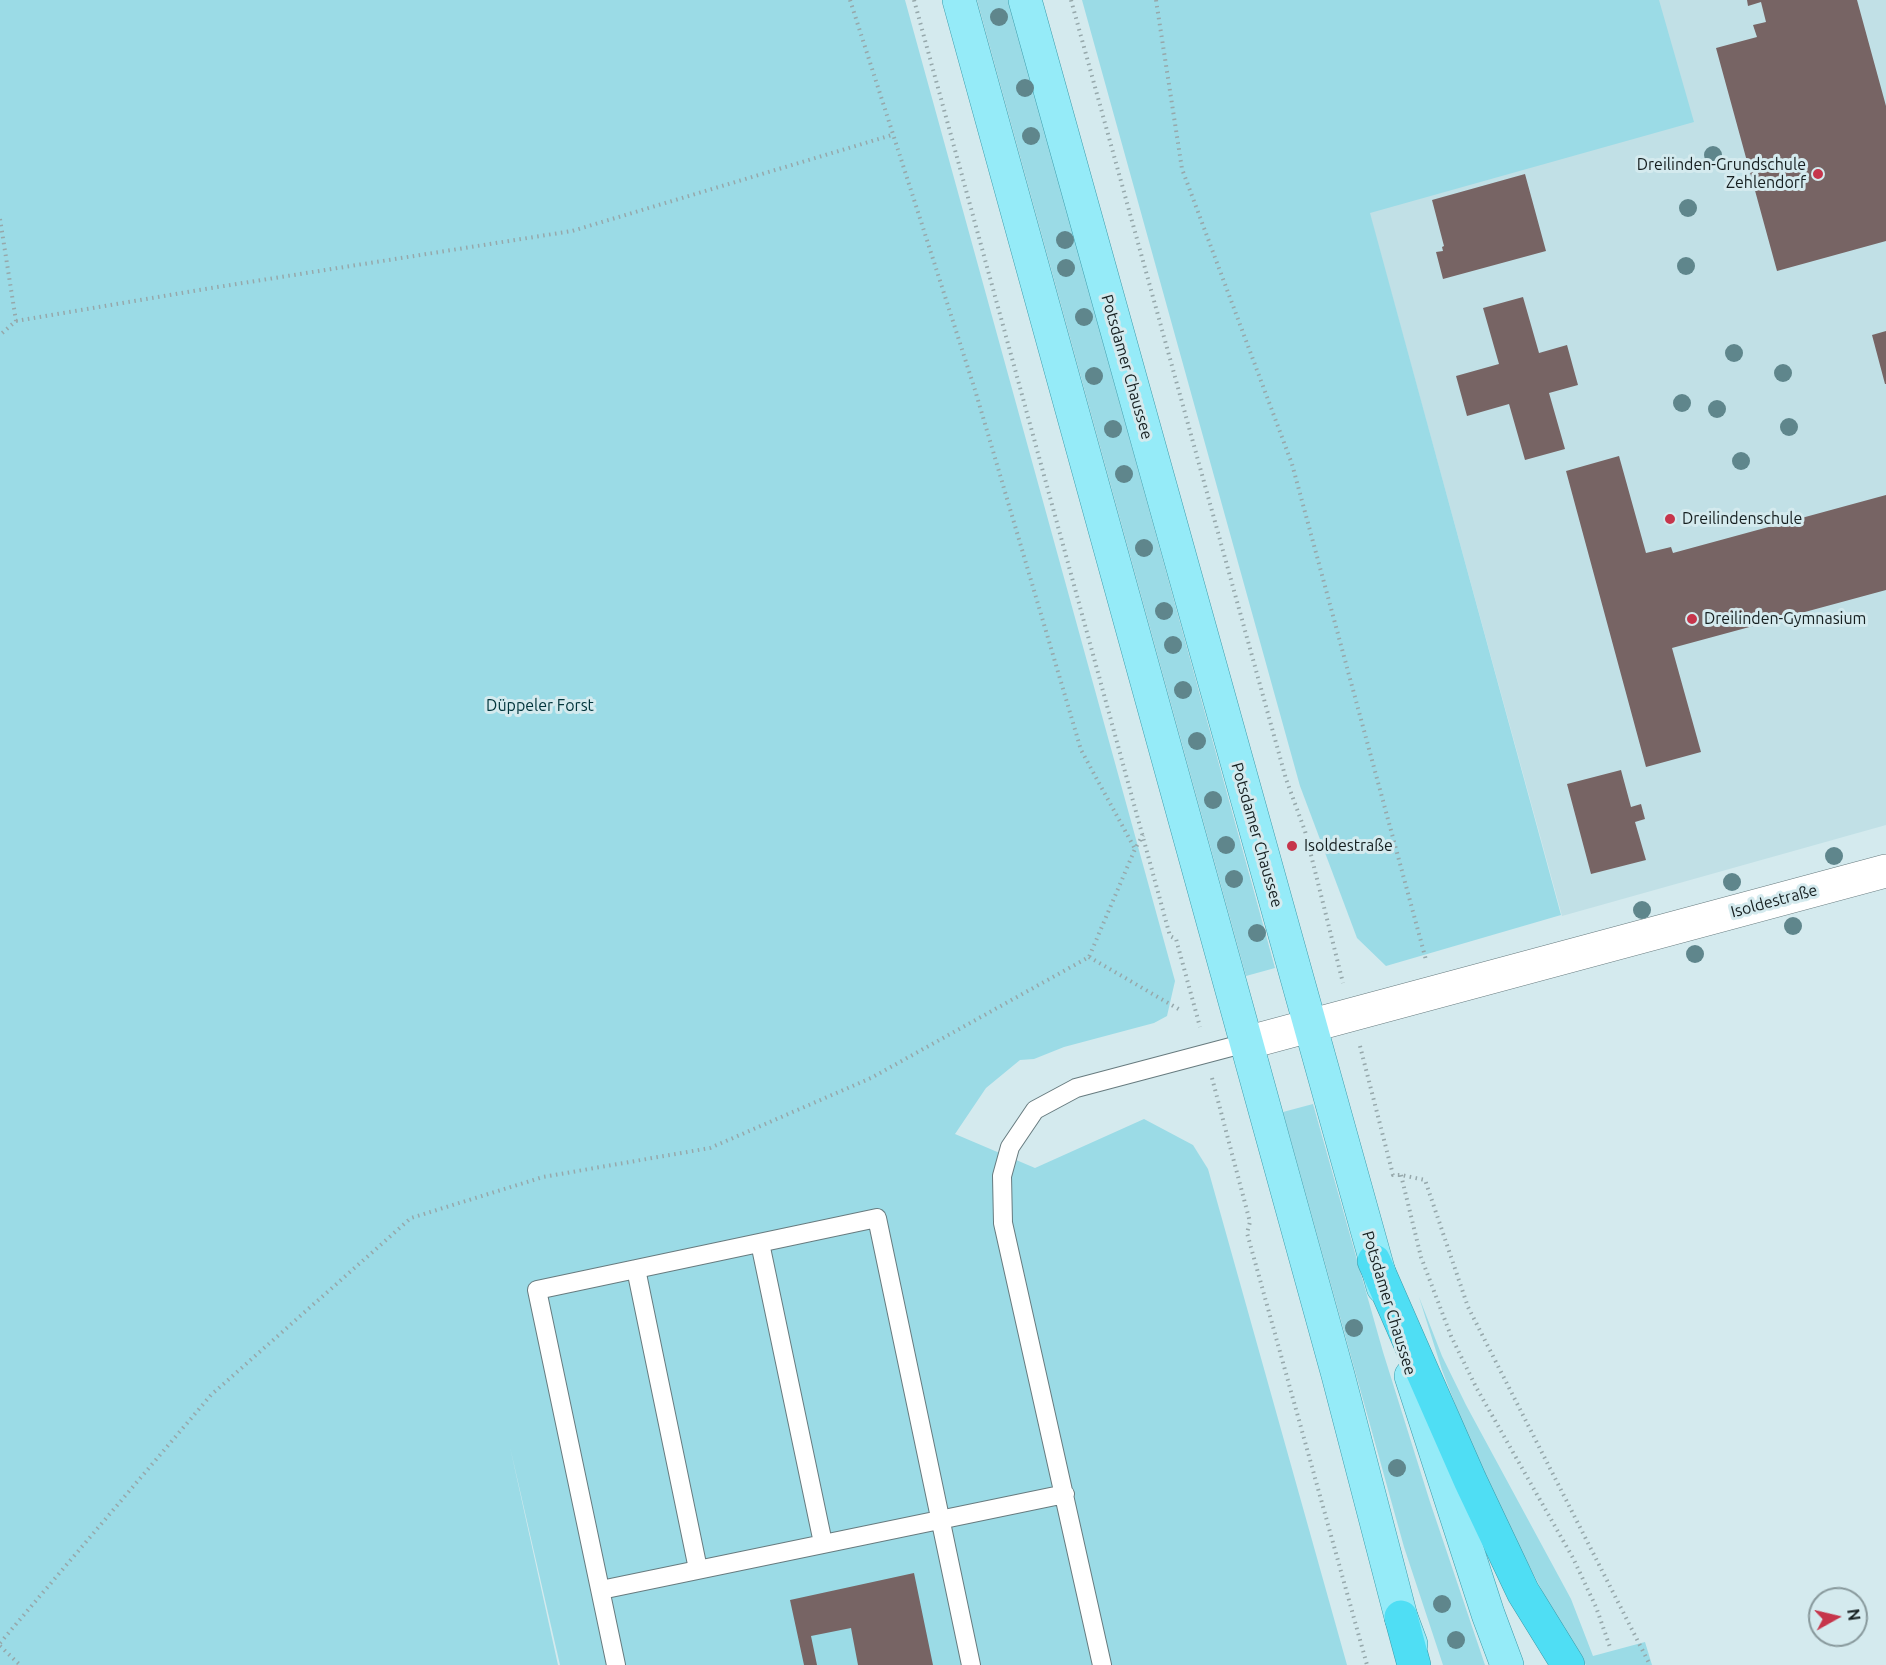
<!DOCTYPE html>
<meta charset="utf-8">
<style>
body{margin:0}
#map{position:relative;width:1886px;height:1665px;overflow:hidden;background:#d4eaee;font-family:Ubuntu,sans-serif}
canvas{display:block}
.north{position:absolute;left:1808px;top:1587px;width:60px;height:60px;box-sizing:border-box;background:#d4eaee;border:2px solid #88999c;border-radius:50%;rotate:82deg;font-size:16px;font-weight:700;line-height:24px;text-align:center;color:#161f20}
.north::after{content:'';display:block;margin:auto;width:21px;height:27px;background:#c6354b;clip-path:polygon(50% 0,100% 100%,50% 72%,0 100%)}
</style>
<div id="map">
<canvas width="1886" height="1665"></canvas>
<div class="north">N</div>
</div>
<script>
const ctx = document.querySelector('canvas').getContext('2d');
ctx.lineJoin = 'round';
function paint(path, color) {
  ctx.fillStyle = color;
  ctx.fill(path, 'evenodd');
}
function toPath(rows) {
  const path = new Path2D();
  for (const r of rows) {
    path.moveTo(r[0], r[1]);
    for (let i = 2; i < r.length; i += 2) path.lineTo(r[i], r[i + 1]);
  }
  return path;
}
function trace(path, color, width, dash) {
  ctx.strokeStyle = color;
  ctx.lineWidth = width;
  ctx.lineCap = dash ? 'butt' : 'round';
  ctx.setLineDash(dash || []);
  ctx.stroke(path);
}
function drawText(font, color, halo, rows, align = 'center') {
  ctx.font = font + ' Ubuntu,sans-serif';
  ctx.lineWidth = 6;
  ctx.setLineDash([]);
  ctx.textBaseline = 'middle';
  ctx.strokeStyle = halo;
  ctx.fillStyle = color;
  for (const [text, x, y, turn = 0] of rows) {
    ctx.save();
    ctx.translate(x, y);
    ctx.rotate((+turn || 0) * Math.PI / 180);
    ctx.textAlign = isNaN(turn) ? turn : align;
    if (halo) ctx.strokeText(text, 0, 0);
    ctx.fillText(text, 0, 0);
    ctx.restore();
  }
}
paint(toPath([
 [1311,0,1886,0,1886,825,1562,916]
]), '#c1e0e6');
paint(toPath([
 [0,0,905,0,1175,981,1167,1016,1154,1023,1064,1047,1034,1059,1020,1060,986,1088,955,1134,1035,1168,1144,1119,1193,1145,1208,1169,1347,1665,560,1665,510,1447,558,1665,0,1665],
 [977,0,1009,0,1275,968,1246,976],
 [1082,0,1659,0,1694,122,1370,213,1561,915,1386,966,1357,938,1300,786],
 [1313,1104,1383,1352,1430,1502,1485,1665,1443,1665,1404,1547,1283,1112],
 [1419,1297,1442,1356,1466,1405,1571,1599,1593,1656,1645,1642,1652,1665,1586,1665,1583,1661,1549,1604,1505,1519,1469,1440,1442,1370]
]), '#9bdbe6');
paint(toPath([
 [1747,0,1857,0,1886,106,1886,241,1777,271,1716,48,1757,37,1753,25,1766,22,1761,2,1748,6],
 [1525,174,1546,251,1443,279,1436,252,1443,251,1442,247,1444,246,1432,200],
 [1523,297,1539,353,1567,345,1578,385,1549,393,1565,449,1525,460,1509,404,1467,416,1456,376,1499,364,1483,308],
 [1886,331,1886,384,1885,384,1872,335],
 [1619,456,1646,553,1671,547,1673,553,1886,495,1886,590,1672,648,1701,752,1646,767,1566,471],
 [1621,770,1631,807,1641,804,1645,819,1635,822,1646,860,1591,874,1567,784],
 [914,1573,933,1665,858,1665,851,1628,811,1636,817,1665,804,1665,790,1600]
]), '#776464');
const service = toPath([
 [760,1243,823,1543],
 [636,1269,698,1569],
 [601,1590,1065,1494],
 [616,1665,537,1290,877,1218,971,1665],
 [1102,1665,1003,1223,1002,1176,1010,1147,1035,1110,1076,1088,1246,1043]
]);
const minor = toPath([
 [1246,1043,1886,871]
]);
const primary = toPath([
 [959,0,1338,1375,1401,1617,1411,1644],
 [1025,0,1383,1287],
 [1411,1376,1488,1614,1507,1665]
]);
const motorway = toPath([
 [1374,1261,1470,1480,1523,1592,1568,1665],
 [1401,1617,1414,1665]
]);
trace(service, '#677b7f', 20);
trace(minor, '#677b7f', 34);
trace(primary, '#3b9baa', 34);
trace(motorway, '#3b9baa', 34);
trace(toPath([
 [850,0,975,390,1081,750,1135,849],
 [914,0,1170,936,1176,939,1200,1027],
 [1071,0,1286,779,1305,831,1343,983],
 [1156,0,1182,169,1292,464,1426,960],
 [0,219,16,321,0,335],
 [16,321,205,289,572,231,892,135],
 [1089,957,1182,1011],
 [1360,1046,1393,1175,1401,1175,1425,1180,1468,1307,1650,1665],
 [1212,1078,1250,1222,1247,1233,1367,1665],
 [1401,1175,1421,1257,1451,1336,1476,1387,1573,1558,1596,1607,1610,1647],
 [0,1643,211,1395,411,1218,543,1177,710,1148,871,1078,1089,957,1135,849,1143,835],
 [0,1646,20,1665]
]), '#96a8ab', 4, [1.5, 4.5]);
trace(service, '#fff', 18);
trace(minor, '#fff', 33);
trace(primary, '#95ebf8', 33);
trace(motorway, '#4fdef4', 33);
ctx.fillStyle = '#5f868c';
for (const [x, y] of [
 [999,17],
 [1025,88],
 [1031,136],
 [1713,155],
 [1688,208],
 [1065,240],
 [1686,266],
 [1066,268],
 [1084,317],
 [1734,353],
 [1783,373],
 [1094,376],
 [1682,403],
 [1717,409],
 [1789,427],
 [1113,429],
 [1741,461],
 [1124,474],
 [1144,548],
 [1164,611],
 [1173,645],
 [1183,690],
 [1197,741],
 [1213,800],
 [1226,845],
 [1834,856],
 [1234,879],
 [1732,882],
 [1642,910],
 [1793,926],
 [1257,933],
 [1695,954],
 [1354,1328],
 [1397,1468],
 [1442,1604],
 [1456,1640]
]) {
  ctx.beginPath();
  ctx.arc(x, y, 9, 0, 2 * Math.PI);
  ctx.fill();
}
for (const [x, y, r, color] of [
 [1818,174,6,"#c6354b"],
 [1670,519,6,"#c6354b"],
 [1692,619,6,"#c6354b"],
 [1292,846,6,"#c6354b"]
]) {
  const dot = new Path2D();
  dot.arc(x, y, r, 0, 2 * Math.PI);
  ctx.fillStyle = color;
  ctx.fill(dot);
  trace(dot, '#d4eaee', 2);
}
drawText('16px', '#161f20', '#d4eaee', [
 ["Dreilinden-Grundschule",1806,165,"right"],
 ["Zehlendorf",1806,183,"right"],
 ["Dreilindenschule",1682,519],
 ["Dreilinden-Gymnasium",1704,619],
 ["Isoldestraße",1304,846]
], 'left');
drawText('16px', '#161f20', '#d4eaee', [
 ["Potsdamer Chaussee",1127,367,74],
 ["Potsdamer Chaussee",1257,835,74],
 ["Isoldestraße",1774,901,-15],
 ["Potsdamer Chaussee",1389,1303,73]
]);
drawText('16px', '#00343b', '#d4eaee', [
 ["Düppeler Forst",540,706]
]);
</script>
